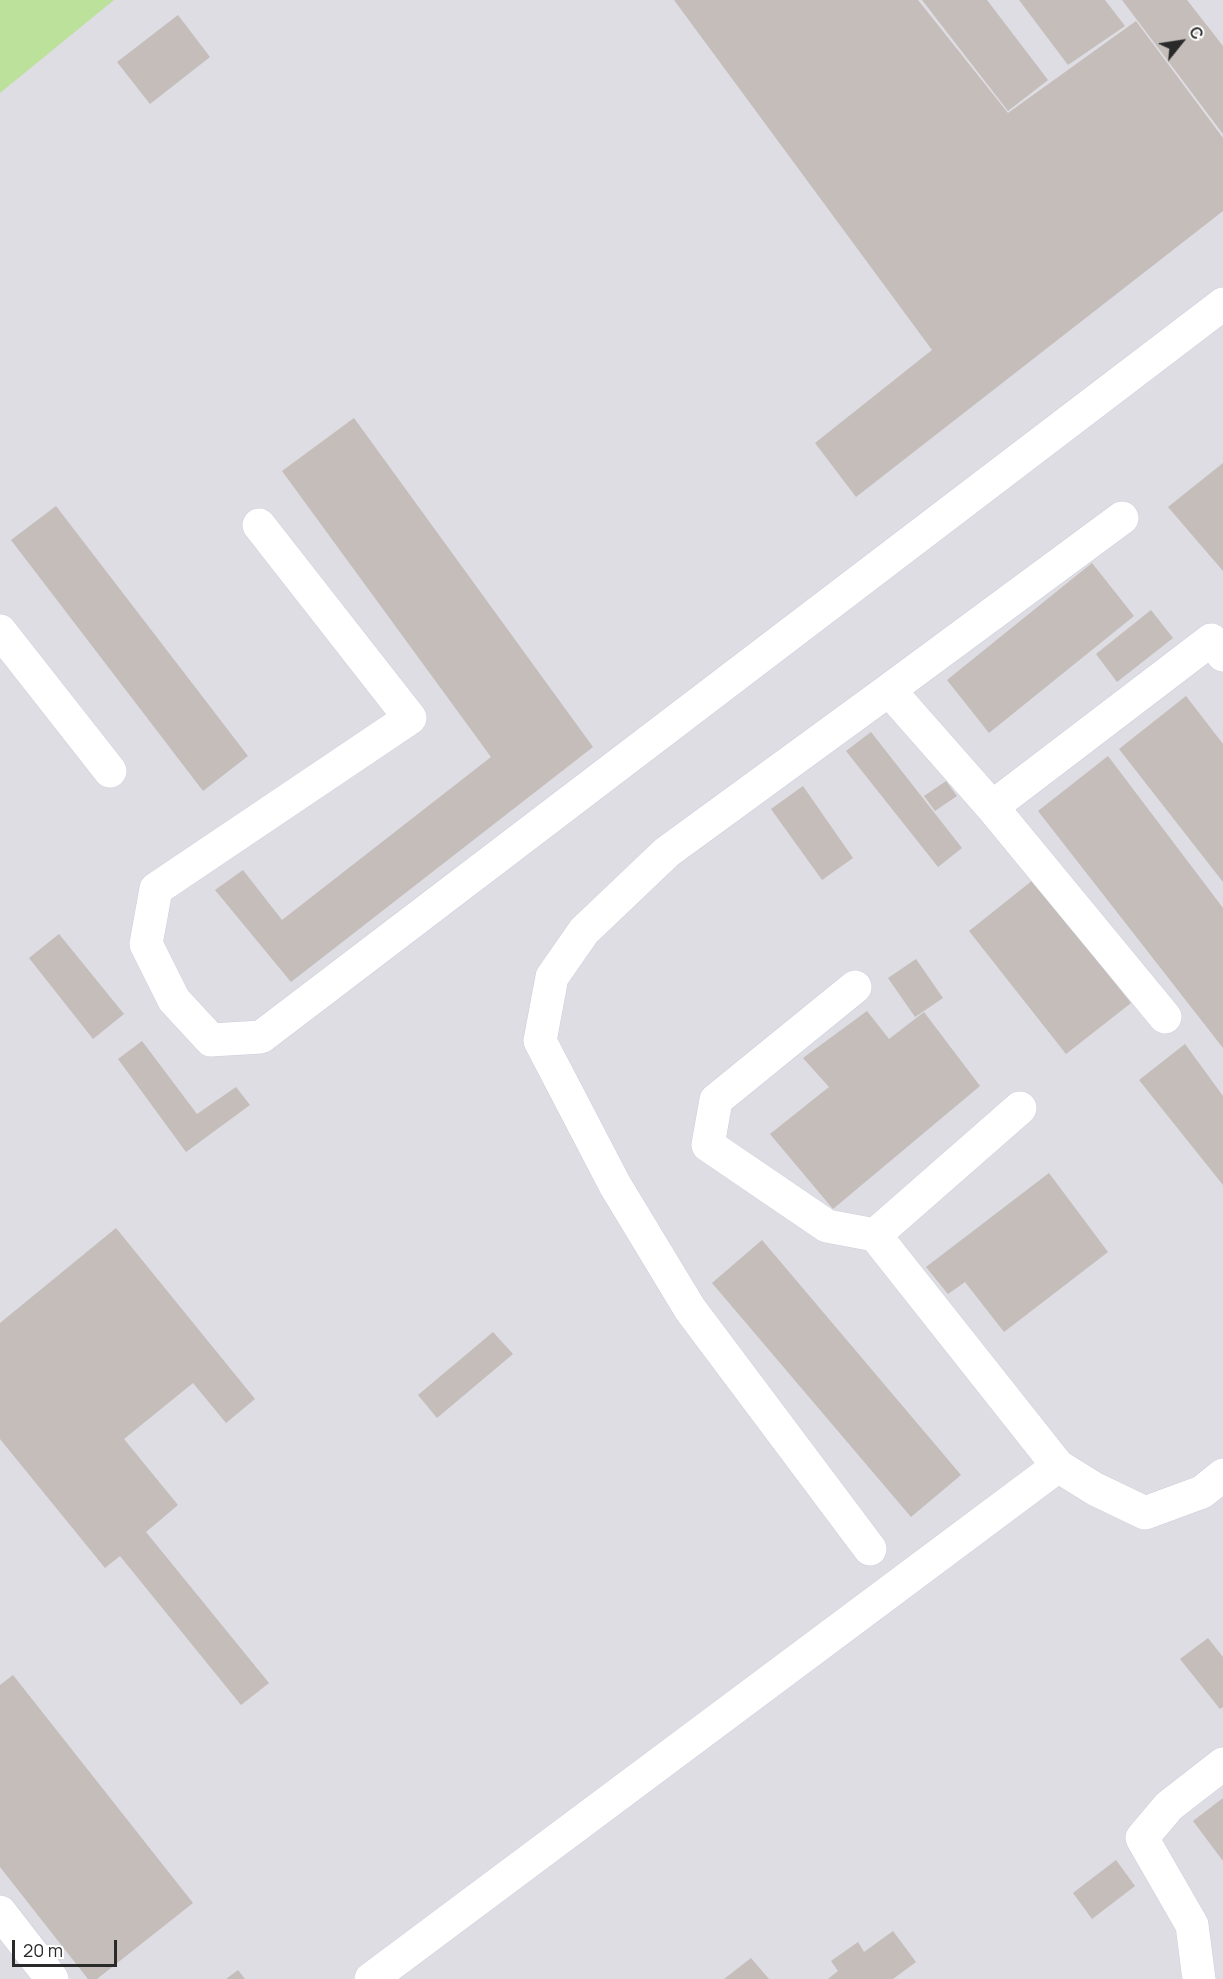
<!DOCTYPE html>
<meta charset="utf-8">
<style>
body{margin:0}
#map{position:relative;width:1223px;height:1979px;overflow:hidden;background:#ece3dc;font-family:Manrope,sans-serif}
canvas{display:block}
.north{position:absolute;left:1151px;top:12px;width:60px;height:60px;-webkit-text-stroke:4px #fff;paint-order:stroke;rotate:60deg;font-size:16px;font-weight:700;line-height:24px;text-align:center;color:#2a2a2a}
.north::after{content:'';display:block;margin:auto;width:21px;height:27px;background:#2a2a2a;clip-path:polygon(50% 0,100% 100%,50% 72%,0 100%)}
.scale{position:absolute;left:12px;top:1940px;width:105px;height:27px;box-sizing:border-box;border:3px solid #2a2a2a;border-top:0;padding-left:8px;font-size:18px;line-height:21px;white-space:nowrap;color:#2a2a2a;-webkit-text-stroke:4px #fff;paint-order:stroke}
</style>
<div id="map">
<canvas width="1223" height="1979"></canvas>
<div class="north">С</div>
<div class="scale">20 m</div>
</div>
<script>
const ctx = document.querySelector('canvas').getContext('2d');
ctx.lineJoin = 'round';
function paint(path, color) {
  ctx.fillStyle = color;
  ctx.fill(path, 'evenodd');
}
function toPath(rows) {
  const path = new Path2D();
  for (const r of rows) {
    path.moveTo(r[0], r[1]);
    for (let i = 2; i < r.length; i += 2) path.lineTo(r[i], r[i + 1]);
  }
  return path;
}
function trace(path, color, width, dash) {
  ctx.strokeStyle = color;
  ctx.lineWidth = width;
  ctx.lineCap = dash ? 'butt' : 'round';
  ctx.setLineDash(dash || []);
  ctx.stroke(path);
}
paint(toPath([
 [0,0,1223,0,1223,1979,0,1979]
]), '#dedde4');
paint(toPath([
 [0,0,114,0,0,93]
]), '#bbe19a');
paint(toPath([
 [674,0,918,0,1008,113,1136,21,1223,138,1223,211,856,497,815,443,932,350],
 [922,0,987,0,1048,80,1008,111],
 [1019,0,1105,0,1125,26,1068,65],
 [1122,0,1187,0,1223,46,1223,134],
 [178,15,210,57,150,104,117,62],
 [354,418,593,747,291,982,215,890,243,870,282,920,491,757,282,471],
 [1223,463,1223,571,1168,507],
 [56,506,248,756,203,791,11,540],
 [1092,563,1134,616,989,733,947,680],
 [1151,610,1173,638,1117,682,1096,654],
 [1186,696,1223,744,1223,882,1119,749],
 [871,732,962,848,938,867,846,751],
 [1108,756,1223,908,1223,1048,1038,811],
 [946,781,957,796,935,811,924,796],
 [803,786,853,858,822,880,771,809],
 [1033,880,1131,1003,1066,1054,969,931],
 [59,934,124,1014,93,1039,29,958],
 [916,959,943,998,915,1017,888,978],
 [867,1011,889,1039,924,1012,980,1086,833,1209,770,1134,829,1087,803,1058],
 [142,1041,197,1114,236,1087,250,1105,186,1152,118,1059],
 [1185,1044,1223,1096,1223,1185,1139,1080],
 [1049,1173,1108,1252,1004,1332,965,1282,948,1294,926,1267],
 [116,1228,255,1399,226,1423,193,1383,124,1439,178,1505,146,1532,269,1683,241,1705,120,1556,105,1568,0,1439,0,1323],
 [762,1240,961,1475,911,1517,712,1283],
 [493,1332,513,1354,437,1418,418,1395],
 [1208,1638,1223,1657,1223,1707,1220,1709,1180,1659],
 [13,1675,193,1903,97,1979,88,1979,0,1867,0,1685],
 [1223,1798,1223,1861,1193,1821],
 [1116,1860,1135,1886,1092,1919,1073,1893],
 [893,1931,916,1962,893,1979,828,1979,838,1971,831,1961,858,1942,864,1952],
 [751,1958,769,1979,724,1979],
 [238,1970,245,1979,226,1979]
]), '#c4bdb9');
const minor = toPath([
 [259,525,410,718,156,889,146,944,174,1000,211,1040,261,1037,1223,304],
 [0,631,110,771],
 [889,690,1122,518],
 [855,987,716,1100,708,1145,827,1226,875,1235],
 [1165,1017,992,807,1211,640,1223,655],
 [1020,1108,875,1235,1058,1466,1095,1489,1145,1513,1202,1492,1223,1475],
 [870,1549,690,1309,615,1185,540,1041,552,977,584,931,667,852,889,690,992,807],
 [0,1912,52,1979],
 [371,1979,1058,1466],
 [1199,1979,1192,1925,1142,1838,1169,1806,1223,1764]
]);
trace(minor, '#cad0db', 34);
trace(minor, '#fff', 33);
</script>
